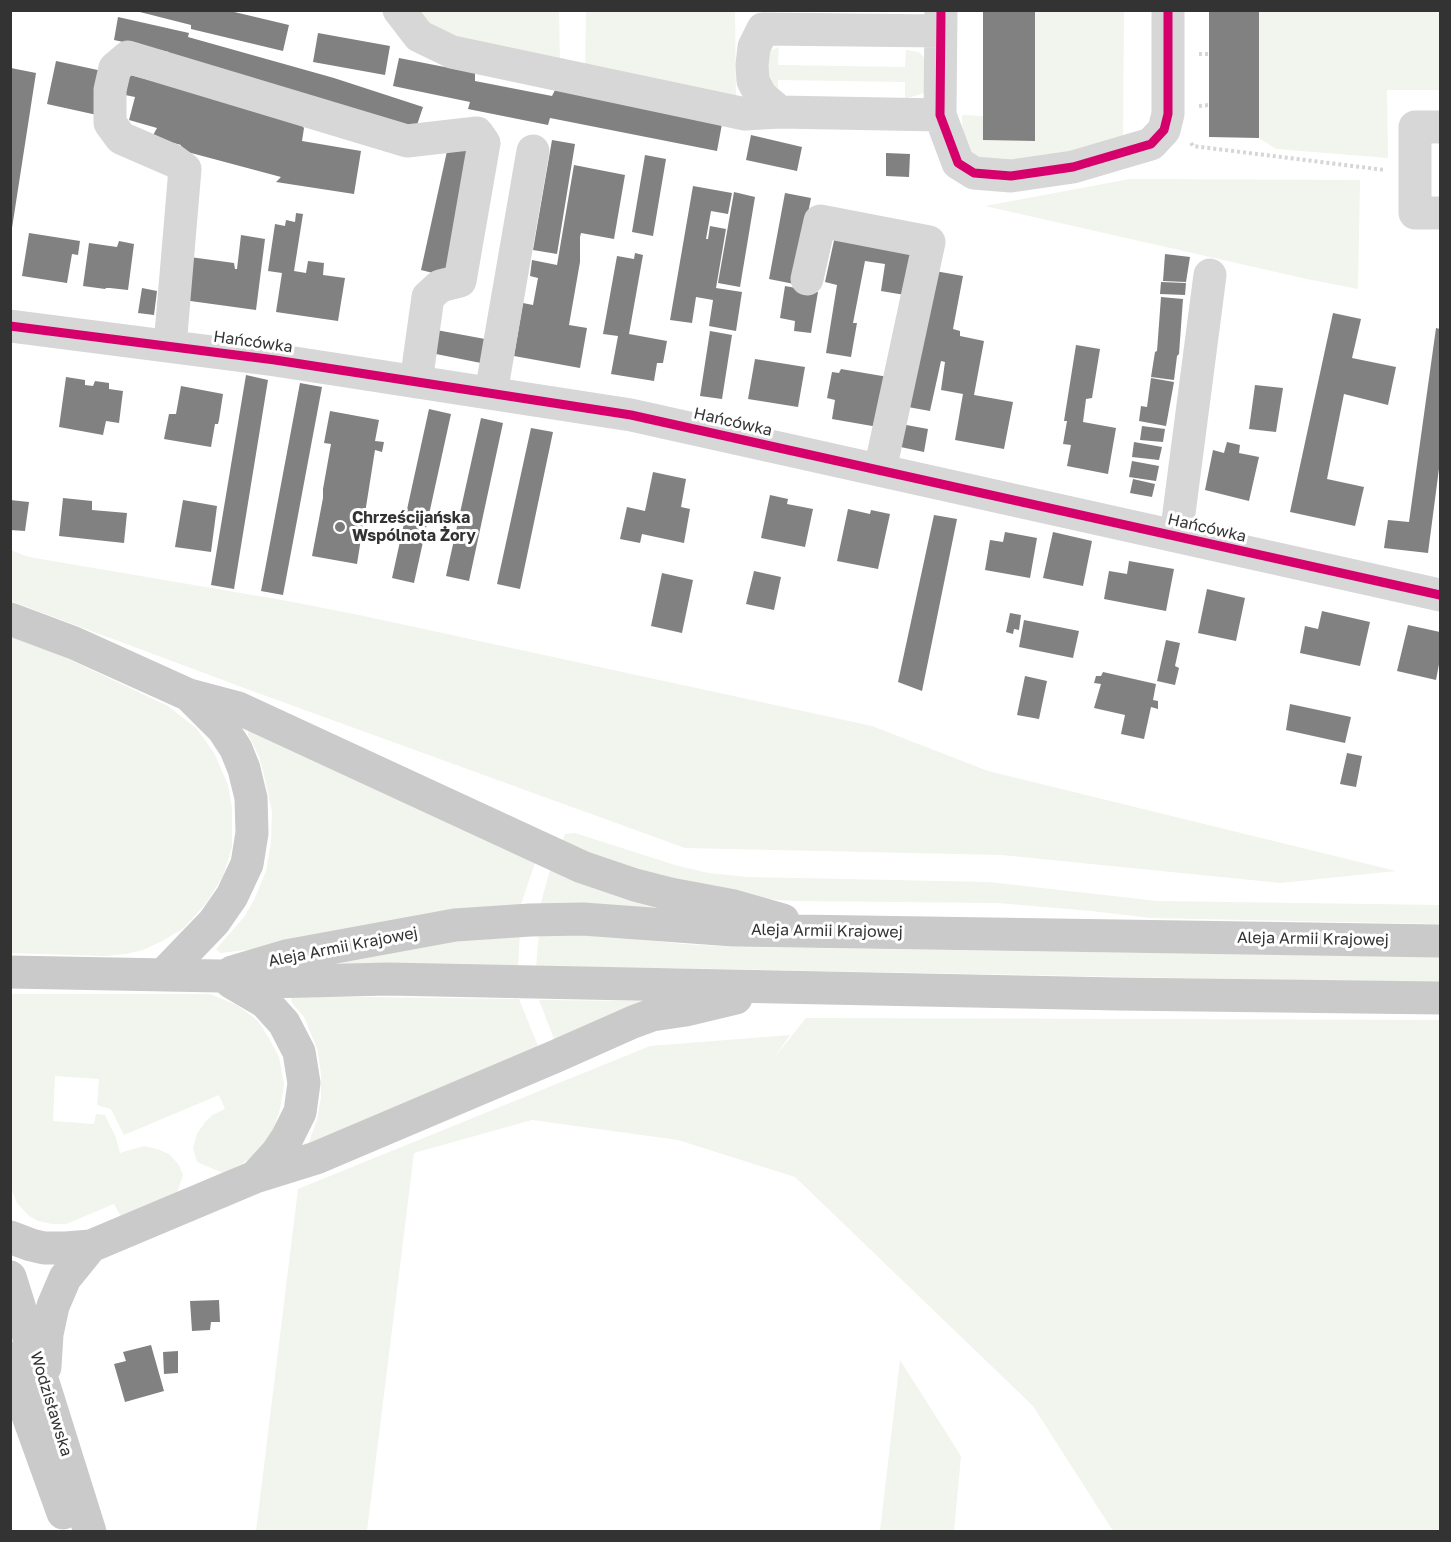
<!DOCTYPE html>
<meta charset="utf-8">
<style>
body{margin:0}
#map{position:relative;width:1451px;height:1542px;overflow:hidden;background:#fff;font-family:"Golos Text",sans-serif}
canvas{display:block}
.frame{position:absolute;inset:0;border:12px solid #333;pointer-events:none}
</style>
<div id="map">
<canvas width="1451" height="1542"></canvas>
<div class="frame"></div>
</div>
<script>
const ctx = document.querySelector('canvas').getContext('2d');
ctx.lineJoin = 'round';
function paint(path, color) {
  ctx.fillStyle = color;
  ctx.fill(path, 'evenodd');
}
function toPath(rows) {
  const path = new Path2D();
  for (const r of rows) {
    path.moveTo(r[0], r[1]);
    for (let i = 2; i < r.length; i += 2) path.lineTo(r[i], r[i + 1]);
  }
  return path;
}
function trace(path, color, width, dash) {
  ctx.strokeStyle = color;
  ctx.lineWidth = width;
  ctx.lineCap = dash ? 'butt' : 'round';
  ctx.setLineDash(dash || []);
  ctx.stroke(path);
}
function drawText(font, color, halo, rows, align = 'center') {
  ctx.font = font + ' "Golos Text",sans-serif';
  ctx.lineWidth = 6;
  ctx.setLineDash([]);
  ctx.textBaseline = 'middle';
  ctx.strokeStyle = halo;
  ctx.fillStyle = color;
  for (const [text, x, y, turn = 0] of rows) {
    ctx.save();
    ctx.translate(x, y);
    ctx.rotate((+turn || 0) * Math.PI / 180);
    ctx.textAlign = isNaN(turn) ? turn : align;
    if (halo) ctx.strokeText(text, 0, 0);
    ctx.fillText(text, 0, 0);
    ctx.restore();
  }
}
paint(toPath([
 [406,11,559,11,560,64,473,46],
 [586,11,735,11,736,102,585,69],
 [1035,11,1124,11,1123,143,1002,170,964,158,962,115,983,116,983,140,1035,141],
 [1259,11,1440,11,1440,90,1387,90,1388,158,1276,149,1259,138],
 [779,47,778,65,905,67,906,50,919,52,931,65,924,93,905,99,905,82,778,80,778,97,763,88,769,51],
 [1130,179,1360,180,1358,289,1307,279,985,206],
 [10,550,29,557,282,600,359,615,872,726,988,771,1396,871,1281,883,1002,855,685,848,255,692,11,601],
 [10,636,62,656,168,706,197,729,214,753,228,785,232,808,232,847,223,876,207,902,184,928,162,941,143,950,126,954,105,956,11,953],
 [249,726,537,857,519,910,255,949,220,953,216,949,244,917,254,900,266,871,271,843,272,811,264,775,259,756,248,735],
 [575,833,675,865,708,873,748,877,989,882,1157,901,1440,905,1440,924,1151,918,1091,911,998,903,795,901,723,896,560,848,565,834],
 [552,863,665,904,664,911,539,909],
 [520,932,518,967,275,976,430,942],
 [539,932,589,934,683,944,737,947,1440,957,1440,983,669,968,536,967],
 [10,994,210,994,237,1005,258,1021,270,1040,279,1057,284,1085,280,1109,273,1130,259,1151,242,1164,223,1173,197,1162,193,1148,197,1134,205,1122,212,1115,225,1109,219,1095,124,1135,111,1109,97,1105,99,1079,55,1076,53,1121,94,1124,96,1114,105,1115,116,1138,120,1153,144,1146,157,1149,169,1154,179,1165,183,1175,177,1193,121,1217,114,1204,66,1224,52,1224,38,1221,29,1216,17,1203,11,1188],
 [291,996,519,999,540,1051,308,1145,317,1120,321,1098,321,1075,318,1051,304,1017,292,1003],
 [539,1000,640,1001,643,1003,556,1044],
 [806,1018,1440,1020,1440,1531,1113,1531,1033,1406,795,1177,678,1140,532,1120,414,1153,367,1531,256,1531,298,1189,650,1046,790,1035,774,1058],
 [900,1360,961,1456,954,1531,880,1531]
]), '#f1f5ed');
paint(toPath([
 [132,10,226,10,289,25,283,51,191,29,191,25],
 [983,10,1035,10,1035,141,983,140],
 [1209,10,1259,10,1259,138,1209,137],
 [118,17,189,33,188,37,334,78,423,107,416,128,169,58,169,52,114,40],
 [318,33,390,46,385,75,313,62],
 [399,58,475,73,475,81,552,96,555,90,722,124,717,151,550,118,548,125,468,109,470,102,393,86],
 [56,61,107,72,97,115,47,104],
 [11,68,36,73,12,228,10,228],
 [130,75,296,119,304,128,302,141,361,151,354,194,276,182,281,177,180,150,181,145,152,137,157,128,129,120,135,97,125,95],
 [751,135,802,147,797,171,746,160],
 [552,140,575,144,557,254,533,250],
 [449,142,473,147,445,276,421,270],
 [886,153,910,154,909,177,886,176],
 [645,155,666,159,653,236,632,232],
 [574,165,625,175,614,239,581,233,580,237,580,262,569,325,587,328,580,368,514,356,523,303,533,305,538,278,530,276,532,260,557,265],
 [693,186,732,193,728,214,711,211,706,239,708,239,710,226,726,229,716,288,742,292,736,331,709,326,713,300,696,297,692,323,670,320],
 [734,192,755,197,740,287,718,283],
 [785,193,811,198,794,284,769,279],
 [296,213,303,214,294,271,306,273,308,261,324,263,323,275,345,278,338,321,276,312,282,273,268,271,275,224,285,226,286,220,295,222],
 [29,233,80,241,78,255,72,254,67,283,22,276],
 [241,235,265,239,256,310,183,300,190,257,234,263,235,269,237,269],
 [835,236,919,249,911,296,881,291,885,264,865,261,853,323,857,323,851,357,826,353,837,285,825,282],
 [119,241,134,244,128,290,110,288,106,288,105,289,83,286,89,243,117,247],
 [635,253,643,255,629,334,667,341,663,363,657,363,654,381,611,374,618,336,603,334,617,256,634,259],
 [1165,254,1190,257,1186,282,1163,281],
 [935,271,963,276,953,329,960,331,960,336,984,341,974,395,1013,402,1004,449,955,440,963,394,941,390,945,362,941,361,930,411,908,407],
 [1161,282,1186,283,1185,295,1160,294],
 [785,286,818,292,811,333,794,331,795,321,780,318],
 [142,288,157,291,154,315,138,313],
 [1161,297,1183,299,1179,354,1177,356,1174,380,1151,377,1155,352,1157,351],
 [1333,313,1361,319,1352,358,1396,367,1388,405,1344,394,1327,479,1364,487,1355,526,1290,512],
 [1436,328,1440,329,1440,461,1428,553,1384,548,1388,520,1409,522],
 [431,329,485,339,481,363,426,352],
 [710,331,732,335,722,399,700,396],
 [1076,345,1100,349,1092,398,1086,399,1083,422,1116,428,1108,474,1067,466,1071,445,1063,444,1067,421,1064,421],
 [755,359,805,367,798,407,748,399],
 [841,369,888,377,878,427,832,419,835,400,827,398,832,372,839,373],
 [246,375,268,380,234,589,211,585],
 [66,377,85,380,85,385,93,386,95,381,109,383,109,389,123,391,119,423,106,421,103,435,59,427],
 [1151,378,1174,382,1166,426,1139,421,1141,406,1147,407],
 [300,383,322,387,283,595,261,591],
 [1255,385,1283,388,1276,432,1249,429],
 [181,386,223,394,219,420,218,424,215,424,211,447,164,439,169,414,176,414],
 [429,409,451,414,414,583,392,578],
 [330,411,379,420,375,441,384,442,382,452,375,450,357,564,312,556,323,498,323,489,331,444,324,443],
 [481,418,503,423,469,581,446,576],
 [901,424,928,429,924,452,896,446],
 [1142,426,1165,429,1163,442,1140,440],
 [531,428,553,432,520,589,497,584],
 [1134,442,1162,447,1159,460,1132,457],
 [1227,442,1240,445,1239,453,1259,457,1249,501,1205,490,1213,450,1224,453],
 [1132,461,1159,466,1156,481,1129,477],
 [653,472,686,479,681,507,690,509,684,543,642,534,640,543,620,539,627,507,645,511],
 [1133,479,1155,484,1152,497,1130,493],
 [770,495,788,499,787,504,813,509,805,547,761,538],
 [63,498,92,501,92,510,127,513,124,543,59,536],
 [10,500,29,502,25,531,10,530],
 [183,500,217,506,211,552,175,547],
 [848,509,870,514,871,510,890,514,878,569,837,561],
 [934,515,957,519,922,691,898,682],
 [1005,532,1037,538,1030,578,985,570,990,540,1003,542],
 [1053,532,1092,541,1083,586,1043,578],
 [1129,561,1174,569,1166,611,1104,599,1109,571,1127,574],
 [754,571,781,577,774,610,746,604],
 [662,573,693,580,682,633,651,626],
 [1207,589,1245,598,1236,641,1198,633],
 [1322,611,1370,622,1360,666,1300,653,1305,626,1318,629],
 [1010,613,1021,615,1019,630,1014,629,1013,634,1006,632],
 [1024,620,1079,631,1073,658,1019,647],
 [1408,625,1440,632,1440,659,1436,680,1397,671],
 [1166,640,1180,643,1175,666,1179,668,1175,685,1157,681],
 [1103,672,1156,684,1153,700,1158,701,1158,709,1151,707,1144,739,1121,734,1125,715,1094,708,1101,684,1094,683,1096,676,1101,676],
 [1025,676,1047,681,1039,719,1017,715],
 [1290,704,1351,717,1345,743,1286,730],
 [1347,753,1362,756,1356,787,1340,784],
 [219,1300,220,1322,211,1322,210,1330,192,1331,190,1301],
 [151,1345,164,1391,125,1402,114,1364,126,1361,123,1352],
 [178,1351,178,1373,164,1374,163,1352]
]), '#818181');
trace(toPath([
 [1199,54,1210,54],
 [1199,106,1209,105],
 [1191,143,1193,146,1385,170]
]), '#d6d6d6', 4, [3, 3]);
trace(toPath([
 [399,10,419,36,452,52,745,114,780,112],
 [941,10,940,115,958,163,974,173,1011,176,1073,167,1151,144,1164,130,1168,114,1168,10],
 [940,115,780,112,761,96,753,81,752,65,754,47,763,29,941,31],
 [1440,127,1415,127,1415,213,1440,213],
 [807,279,820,221,929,242,880,470],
 [10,326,275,360,631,415,1440,595],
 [170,346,185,169,174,161,121,138,110,123,110,90,115,68,128,57,407,141,477,133,484,143,460,281,440,286,428,297,416,382],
 [491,393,533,151],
 [1176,536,1210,275]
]), '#d7d7d7', 33);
trace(toPath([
 [10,619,74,643,189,695,238,708,582,867,635,885,670,894,734,906,783,920],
 [10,972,219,976,268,982,388,979,1118,994,1440,998],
 [232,972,286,956,455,925,530,920,583,919,733,930,1440,941],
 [163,975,214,922,232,896,247,864,252,833,251,798,244,769,236,749,223,729,190,696],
 [231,982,265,1002,284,1023,299,1052,304,1083,300,1112,287,1138,277,1153,255,1177],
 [10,1237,31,1245,44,1248,66,1248,91,1246,255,1177,316,1158,554,1057,633,1022,652,1015,686,1010,736,998],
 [10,1277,90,1532],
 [10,1358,23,1402,63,1513],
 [45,1367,47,1334,53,1306,65,1278,91,1246]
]), '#cacaca', 33);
trace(toPath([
 [941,10,940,115,958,163,974,173,1011,176,1073,167,1151,144,1164,130,1168,114,1168,10],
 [10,326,275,360,631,415,1440,595]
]), '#d6006c', 9);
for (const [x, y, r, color] of [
 [340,527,6,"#7a7a7a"]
]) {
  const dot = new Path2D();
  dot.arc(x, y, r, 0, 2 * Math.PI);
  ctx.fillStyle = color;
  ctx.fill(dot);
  trace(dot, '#fff', 2);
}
drawText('16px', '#333', '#fff', [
 ["Hańcówka",253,342,8],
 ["Hańcówka",733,422,13],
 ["Hańcówka",1207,528,13],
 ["Aleja Armii Krajowej",827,931,1],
 ["Aleja Armii Krajowej",1313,939,1],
 ["Aleja Armii Krajowej",343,947,-11],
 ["Wodzisławska",51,1404,73]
]);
drawText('bold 16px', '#333', '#fff', [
 ["Chrześcijańska",352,518],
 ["Wspólnota Żory",352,536]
], 'left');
</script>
